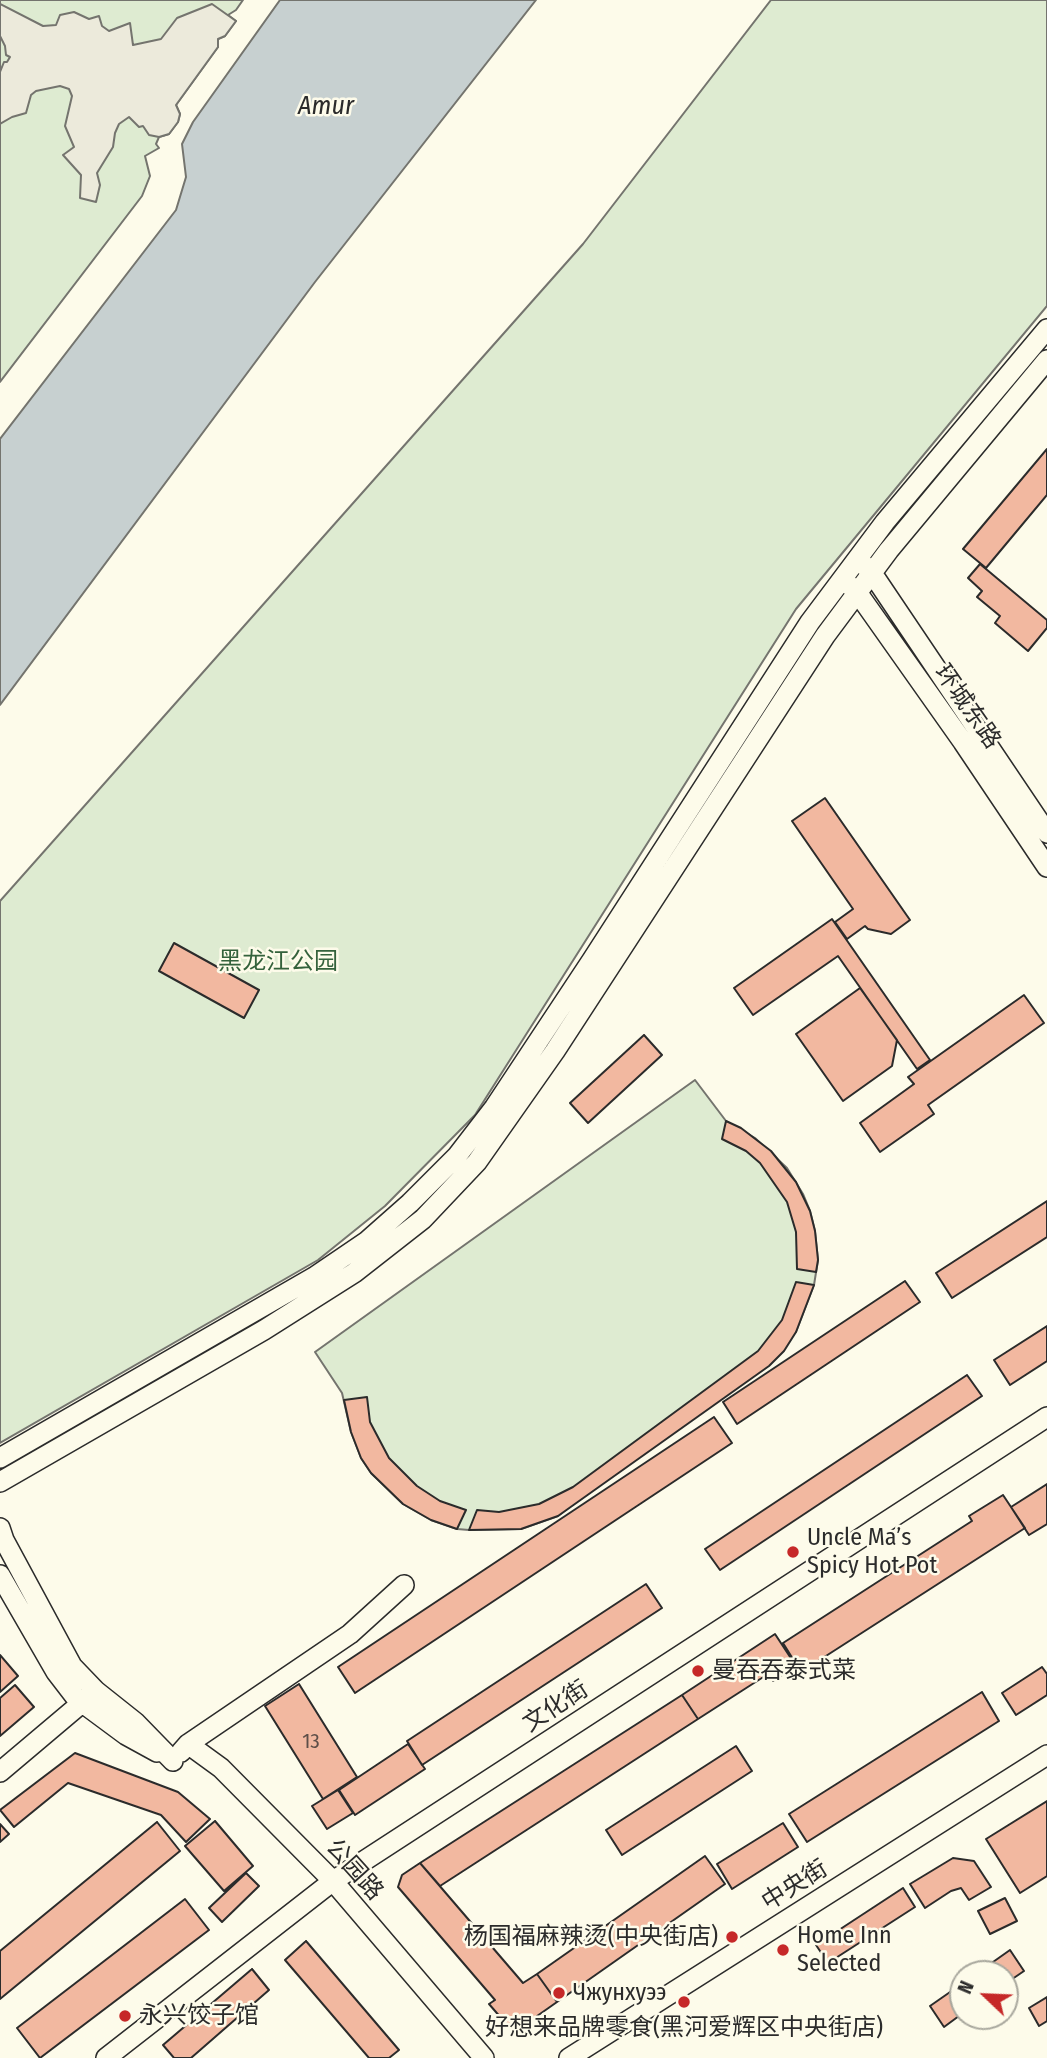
<!DOCTYPE html>
<meta charset="utf-8">
<style>
body{margin:0}
#map{position:relative;width:1047px;height:2058px;overflow:hidden;background:#fdfbea;font-family:"Fira Sans Condensed",sans-serif}
canvas{display:block}
.north{position:absolute;left:949px;top:1960px;width:70px;height:70px;box-sizing:border-box;background:#fdfbea;border:2px solid #a9a89e;border-radius:50%;rotate:293deg;font-size:19px;font-weight:700;line-height:28px;text-align:center;color:#2b2b2b}
.north::after{content:'';display:block;margin:auto;width:24px;height:32px;background:#c62828;clip-path:polygon(50% 0,100% 100%,50% 72%,0 100%)}
</style>
<div id="map">
<canvas width="1047" height="2058"></canvas>
<div class="north">N</div>
</div>
<script>
const ctx = document.querySelector('canvas').getContext('2d');
ctx.lineJoin = 'round';
function paint(path, color) {
  ctx.fillStyle = color;
  ctx.fill(path, 'evenodd');
}
function toPath(rows) {
  const path = new Path2D();
  for (const r of rows) {
    path.moveTo(r[0], r[1]);
    for (let i = 2; i < r.length; i += 2) path.lineTo(r[i], r[i + 1]);
  }
  return path;
}
function trace(path, color, width, dash) {
  ctx.strokeStyle = color;
  ctx.lineWidth = width;
  ctx.lineCap = dash ? 'butt' : 'round';
  ctx.setLineDash(dash || []);
  ctx.stroke(path);
}
function drawText(font, color, halo, rows, align = 'center') {
  ctx.font = font + ' "Fira Sans Condensed","Noto Sans SC",sans-serif';
  ctx.lineWidth = 5;
  ctx.setLineDash([]);
  ctx.textBaseline = 'middle';
  ctx.strokeStyle = halo;
  ctx.fillStyle = color;
  for (const [text, x, y, turn = 0] of rows) {
    ctx.save();
    ctx.translate(x, y);
    ctx.rotate((+turn || 0) * Math.PI / 180);
    ctx.textAlign = isNaN(turn) ? turn : align;
    if (halo) ctx.strokeText(text, 0, 0);
    ctx.fillText(text, 0, 0);
    ctx.restore();
  }
}
const green = toPath([
 [0,0,243,0,236,10,228,15,236,21,225,36,218,39,218,47,176,105,180,114,178,122,169,134,159,137,156,144,159,148,145,156,150,176,142,196,0,382,0,0],
 [771,0,1047,0,1047,306,796,609,475,1115,385,1206,318,1260,0,1443,0,901,583,244,771,0],
 [695,1080,726,1121,755,1138,787,1168,803,1194,810,1211,815,1231,818,1260,814,1285,796,1332,558,1516,521,1529,469,1530,457,1529,431,1520,403,1504,371,1473,361,1458,351,1432,342,1393,315,1352,695,1080]
]);
paint(green, '#deebd1');
trace(green, '#74746e', 2);
const parking = toPath([
 [0,4,43,26,56,25,60,15,74,12,89,19,99,16,102,26,109,31,130,23,133,45,161,39,177,18,212,4,236,21,225,36,218,39,218,47,176,105,180,114,178,122,169,134,159,137,149,135,143,126,139,127,129,117,119,124,115,133,113,147,97,173,100,185,96,202,80,198,81,175,63,155,74,147,65,126,72,96,69,89,60,86,36,91,31,95,26,113,12,117,0,124,0,72,4,62,7,62,10,57,6,55,5,46,0,36,0,4]
]);
paint(parking, '#eceadb');
trace(parking, '#74746e', 2);
const water = toPath([
 [280,0,536,0,315,282,0,705,0,439,176,210,186,177,182,144,193,122,280,0]
]);
paint(water, '#c7d0d0');
trace(water, '#74746e', 2);
const building = toPath([
 [1047,449,1047,495,986,568,963,549,1047,449],
 [980,564,1047,620,1047,628,1028,651,995,623,1000,616,977,597,982,591,968,578,980,564],
 [825,798,910,920,891,934,868,929,865,926,847,939,835,922,853,909,792,821,825,798],
 [832,919,930,1060,917,1069,838,956,753,1015,734,988,832,919],
 [174,943,259,990,244,1018,159,971,174,943],
 [860,988,897,1040,892,1066,843,1101,796,1034,860,988],
 [1024,995,1044,1023,928,1105,934,1114,880,1152,860,1123,914,1084,908,1077,1024,995],
 [644,1035,662,1055,588,1123,570,1103,644,1035],
 [726,1121,741,1128,771,1151,796,1182,810,1211,815,1231,818,1260,816,1272,797,1269,796,1232,787,1202,760,1163,746,1151,722,1139,726,1121],
 [1047,1201,1047,1237,952,1298,936,1273,1047,1201],
 [905,1281,920,1302,737,1424,723,1402,905,1281],
 [796,1282,814,1285,796,1332,784,1351,769,1366,558,1516,521,1529,469,1530,477,1510,499,1512,539,1504,573,1487,758,1351,782,1320,796,1282],
 [1047,1326,1047,1361,1010,1385,994,1360,1047,1326],
 [967,1375,982,1396,720,1570,705,1549,967,1375],
 [367,1397,370,1422,389,1458,417,1486,440,1501,466,1510,457,1529,431,1520,403,1504,371,1473,361,1458,351,1432,344,1400,367,1397],
 [714,1417,732,1443,355,1693,338,1667,714,1417],
 [1047,1484,1047,1524,1029,1535,1011,1507,1047,1484],
 [1003,1495,1025,1528,801,1672,783,1643,972,1521,969,1516,1003,1495],
 [646,1584,662,1608,422,1765,407,1741,646,1584],
 [775,1634,796,1666,773,1681,768,1674,698,1719,682,1695,775,1634],
 [0,1655,18,1676,0,1692,0,1655],
 [1042,1667,1047,1674,1047,1695,1016,1715,1002,1693,1042,1667],
 [299,1684,357,1777,323,1799,265,1706,299,1684],
 [15,1685,34,1707,0,1736,0,1698,15,1685],
 [982,1692,999,1721,807,1842,789,1814,982,1692],
 [682,1695,698,1719,440,1886,420,1863,682,1695],
 [408,1744,425,1769,355,1815,339,1790,408,1744],
 [736,1746,752,1771,622,1855,606,1830,736,1746],
 [75,1753,178,1792,210,1819,186,1842,161,1815,68,1783,14,1827,0,1810,75,1753],
 [338,1790,353,1813,327,1829,312,1806,338,1790],
 [1047,1801,1047,1876,1020,1893,986,1839,1047,1801],
 [215,1821,253,1866,224,1891,185,1846,215,1821],
 [157,1822,180,1851,0,1999,0,1951,157,1822],
 [783,1823,798,1847,732,1889,717,1864,783,1823],
 [0,1824,9,1834,0,1842,0,1824],
 [705,1856,725,1884,557,2002,537,1974,705,1856],
 [953,1858,974,1861,991,1887,969,1900,961,1888,951,1891,925,1908,910,1884,953,1858],
 [420,1863,523,1983,537,1974,557,2002,520,2028,508,2026,489,2004,495,2000,398,1887,402,1875,420,1863],
 [246,1873,259,1886,222,1922,209,1908,246,1873],
 [903,1888,915,1907,828,1963,816,1945,903,1888],
 [1005,1898,1017,1921,990,1934,978,1911,1005,1898],
 [185,1899,209,1930,40,2058,17,2028,185,1899],
 [306,1941,399,2050,389,2058,369,2058,285,1960,306,1941],
 [1010,1950,1024,1971,1005,1984,1005,1974,976,1974,1010,1950],
 [252,1969,269,1990,191,2058,174,2058,163,2045,252,1969],
 [963,1983,963,2013,944,2027,930,2006,963,1983],
 [1047,1997,1047,2021,1039,2026,1029,2008,1047,1997]
]);
paint(building, '#f2b8a0');
trace(building, '#2b2b2b', 2);
const minor = toPath([
 [863,564,872,573,1047,833],
 [848,584,857,592,963,742,1047,867],
 [0,1458,314,1277,367,1241,410,1203,457,1156,494,1108,592,960,810,622,885,522,1047,329],
 [0,1482,264,1330,354,1273,423,1219,477,1162,555,1051,825,636,889,550,1047,360],
 [0,1528,4,1540,72,1666,96,1691,135,1722,173,1761],
 [0,1575,56,1672,76,1698,126,1735,157,1752],
 [188,1744,221,1768,333,1881,484,2058],
 [181,1752,188,1744,350,1634,404,1585],
 [0,1772,90,1696],
 [106,2058,333,1881,1047,1417],
 [569,2058,1047,1755]
]);
trace(minor, '#2b2b2b', 22);
trace(minor, '#fdfbea', 19);
for (const [x, y, r, color] of [
 [793,1552,7,"#c62828"],
 [698,1671,7,"#c62828"],
 [732,1937,7,"#c62828"],
 [783,1950,7,"#c62828"],
 [559,1993,7,"#c62828"],
 [684,2002,7,"#c62828"],
 [125,2016,7,"#c62828"]
]) {
  const dot = new Path2D();
  dot.arc(x, y, r, 0, 2 * Math.PI);
  ctx.fillStyle = color;
  ctx.fill(dot);
  trace(dot, '#fdfbea', 2.5);
}
drawText('21px', '#5d4e48', null, [
 ["13",311,1742]
]);
drawText('24px', '#2b2b2b', '#fdfbea', [
 ["环城东路",967,707,55],
 ["文化街",556,1707,-33],
 ["公园路",354,1870,48],
 ["中央街",795,1886,-32]
]);
drawText('24px', '#34623c', '#fdfbea', [
 ["黑龙江公园",278,962]
]);
drawText('24px', '#2b2b2b', '#fdfbea', [
 ["Uncle Ma’s",807,1538],
 ["Spicy Hot Pot",807,1566],
 ["曼吞吞泰式菜",712,1671],
 ["Home Inn",797,1936],
 ["Selected",797,1964],
 ["杨国福麻辣烫(中央街店)",718,1937,"right"],
 ["Чжунхуээ",573,1993],
 ["永兴饺子馆",139,2016],
 ["好想来品牌零食(黑河爱辉区中央街店)",684,2028,"center"]
], 'left');
drawText('italic 26px', '#2b2b2b', '#fdfbea', [
 ["Amur",326,107]
]);
</script>
